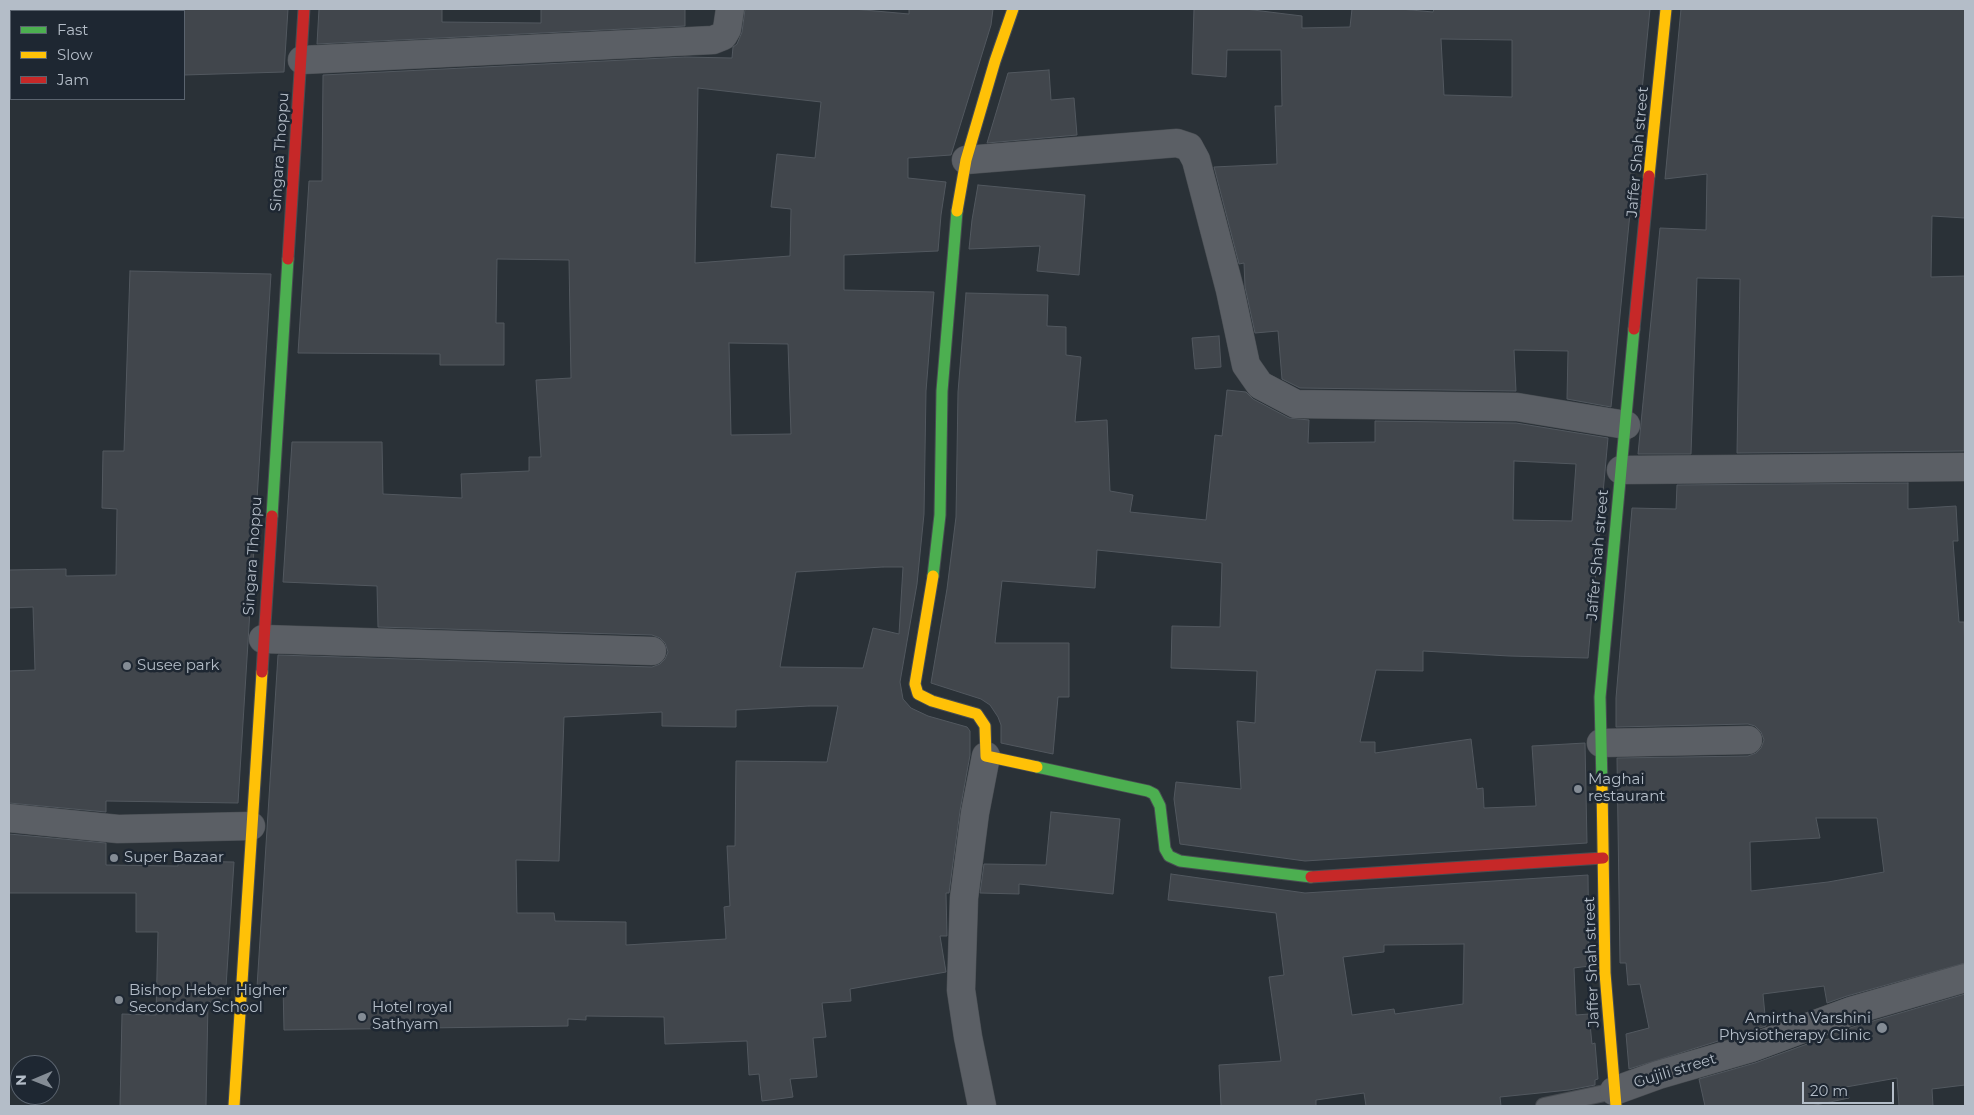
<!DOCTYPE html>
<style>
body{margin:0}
#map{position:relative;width:1974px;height:1115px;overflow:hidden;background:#2a3137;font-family:Montserrat,sans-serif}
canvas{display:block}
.frame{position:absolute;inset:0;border:10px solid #b4bdc8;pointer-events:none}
.legend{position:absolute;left:10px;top:10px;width:175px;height:90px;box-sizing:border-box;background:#1e2732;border:1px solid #5a636e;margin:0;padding:6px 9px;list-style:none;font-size:15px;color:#b4bdc8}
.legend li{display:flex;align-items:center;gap:10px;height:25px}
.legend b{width:25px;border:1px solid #5a636e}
.north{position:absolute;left:10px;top:1055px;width:50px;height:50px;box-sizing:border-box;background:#1e2732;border:1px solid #5a636e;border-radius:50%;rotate:269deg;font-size:14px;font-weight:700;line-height:20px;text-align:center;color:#b4bdc8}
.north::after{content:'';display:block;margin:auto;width:18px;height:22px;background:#848c95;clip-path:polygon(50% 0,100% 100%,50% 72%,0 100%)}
.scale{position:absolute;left:1802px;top:1082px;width:92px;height:22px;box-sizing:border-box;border:2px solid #b4bdc8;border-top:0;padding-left:6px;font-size:15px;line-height:18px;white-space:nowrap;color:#b4bdc8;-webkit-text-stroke:4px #1e2732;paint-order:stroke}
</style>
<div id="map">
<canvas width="1974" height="1115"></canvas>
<div class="frame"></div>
<ul class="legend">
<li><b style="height:6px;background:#4caf50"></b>Fast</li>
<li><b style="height:6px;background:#ffc107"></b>Slow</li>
<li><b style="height:6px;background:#c62828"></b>Jam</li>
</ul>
<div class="north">N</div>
<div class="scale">20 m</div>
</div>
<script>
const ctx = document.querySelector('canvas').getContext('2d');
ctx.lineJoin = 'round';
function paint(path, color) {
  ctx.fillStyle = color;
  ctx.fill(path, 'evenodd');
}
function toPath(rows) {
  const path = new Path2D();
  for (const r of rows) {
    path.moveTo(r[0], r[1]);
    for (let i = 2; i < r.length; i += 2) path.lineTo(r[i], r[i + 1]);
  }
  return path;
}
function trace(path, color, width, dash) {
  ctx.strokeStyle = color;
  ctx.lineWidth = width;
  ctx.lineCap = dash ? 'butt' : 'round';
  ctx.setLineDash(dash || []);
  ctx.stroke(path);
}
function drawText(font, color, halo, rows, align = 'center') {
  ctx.font = font + ' Montserrat,sans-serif';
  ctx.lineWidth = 5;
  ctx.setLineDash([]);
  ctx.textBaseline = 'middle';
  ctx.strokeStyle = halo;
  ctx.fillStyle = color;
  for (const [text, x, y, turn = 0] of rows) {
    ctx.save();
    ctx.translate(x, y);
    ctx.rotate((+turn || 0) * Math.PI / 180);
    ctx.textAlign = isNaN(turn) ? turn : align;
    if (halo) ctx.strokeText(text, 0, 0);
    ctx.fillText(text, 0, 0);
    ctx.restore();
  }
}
const building = toPath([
 [184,9,288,9,284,72,184,75,184,9],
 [319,9,442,9,442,22,541,23,541,9,685,9,685,26,317,44,319,9],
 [745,9,853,9,909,14,909,9,993,9,991,25,951,155,908,158,908,178,946,182,941,215,938,251,844,255,844,290,934,292,926,391,924,514,917,584,900,682,903,699,911,708,928,716,967,727,970,731,970,755,960,811,949,893,946,893,947,936,940,936,946,972,850,989,851,1001,822,1003,826,1037,813,1038,817,1077,790,1079,793,1097,762,1101,759,1074,749,1075,747,1041,665,1044,664,1017,586,1016,586,1020,568,1019,568,1026,284,1030,283,986,257,987,278,655,652,667,660,664,665,659,668,652,665,643,660,638,652,635,378,627,377,586,283,582,292,442,382,442,383,494,462,498,461,474,529,471,529,457,541,457,536,380,571,378,569,260,497,259,496,323,504,323,504,365,440,365,440,354,298,353,309,181,322,181,323,75,685,57,732,58,733,47,737,44,742,32,745,9],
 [698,88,821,102,815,158,777,154,771,207,791,209,790,256,695,263,698,88],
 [729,343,788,344,791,434,731,435,729,343],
 [883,567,903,567,899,634,873,628,863,668,780,667,796,572,883,567],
 [809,706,838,706,827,762,736,761,735,846,727,846,730,906,724,907,726,939,626,945,626,922,555,921,554,913,517,913,516,860,559,861,564,717,662,712,662,726,736,727,736,710,809,706],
 [1194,9,1245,9,1302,16,1302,28,1350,27,1352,9,1400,9,1433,12,1434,9,1650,9,1611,407,1567,399,1568,351,1514,350,1516,391,1300,388,1282,379,1278,331,1255,333,1245,287,1244,263,1239,264,1214,167,1277,164,1275,106,1282,106,1281,50,1227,50,1226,77,1192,74,1194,9],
 [1441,39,1512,40,1512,97,1444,95,1441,39],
 [1681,9,1965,9,1965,218,1932,216,1931,277,1965,276,1964,451,1737,453,1740,279,1697,278,1691,454,1638,454,1660,228,1706,230,1707,174,1665,179,1681,9],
 [1049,70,1051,100,1074,98,1077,135,987,143,1008,73,1049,70],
 [978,185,1085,195,1079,275,1037,271,1040,246,969,249,972,220,978,185],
 [130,271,271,274,252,580,250,580,250,610,238,803,106,801,106,812,9,803,9,671,35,670,33,607,9,608,9,570,66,569,66,576,116,575,117,509,102,508,103,451,124,451,130,271],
 [966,293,1048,295,1047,326,1066,327,1066,355,1081,357,1075,422,1107,420,1110,491,1133,495,1130,512,1206,520,1215,435,1222,436,1227,390,1246,392,1253,399,1289,418,1309,420,1308,443,1375,442,1375,421,1516,423,1608,438,1588,658,1509,656,1423,651,1423,671,1376,670,1360,742,1375,742,1375,753,1471,739,1477,789,1483,788,1484,808,1536,806,1532,746,1585,743,1587,843,1305,861,1180,844,1174,799,1176,782,1241,789,1237,721,1255,723,1257,671,1171,668,1172,626,1220,627,1222,563,1097,550,1095,588,1002,581,995,643,1069,643,1069,697,1058,697,1053,754,1001,743,1001,725,998,717,990,705,981,699,931,683,947,589,956,517,958,392,966,293],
 [1514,461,1576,464,1572,521,1513,520,1514,461],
 [1219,336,1221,367,1195,369,1192,338,1219,336],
 [1908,483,1908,509,1956,506,1958,541,1953,541,1959,622,1964,622,1965,656,1965,963,1847,996,1827,1003,1824,986,1763,994,1766,1026,1629,1069,1626,1034,1649,1028,1640,984,1628,985,1626,963,1620,963,1617,758,1748,756,1756,753,1761,748,1764,740,1761,732,1755,726,1748,724,1616,727,1616,698,1632,508,1676,509,1677,485,1908,483],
 [1816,818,1877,818,1884,872,1828,882,1751,891,1750,842,1820,838,1816,818],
 [1051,812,1120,819,1113,894,1019,884,1019,894,980,893,984,864,1046,865,1051,812],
 [9,834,106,843,106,865,178,866,178,861,234,862,226,987,222,987,221,1003,208,1002,206,1106,120,1106,122,1014,156,1015,158,932,136,932,136,893,9,893,9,834],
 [1171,874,1305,893,1588,875,1589,966,1574,968,1576,1015,1589,1014,1592,1044,1595,1043,1598,1079,1595,1080,1595,1085,1569,1090,1500,1097,1501,1106,1366,1106,1364,1093,1316,1100,1316,1106,1221,1106,1219,1065,1281,1061,1269,977,1284,975,1276,913,1168,900,1171,874],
 [1464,944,1463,1004,1395,1014,1394,1009,1352,1015,1343,957,1384,952,1384,945,1464,944],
 [1965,994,1965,1085,1932,1089,1933,1106,1899,1106,1897,1078,1846,1087,1849,1098,1811,1106,1705,1106,1699,1079,1755,1063,1810,1043,1833,1038,1833,1034,1856,1026,1965,994]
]);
paint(building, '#41464c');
trace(building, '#52585f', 1);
const lane = toPath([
 [1544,1106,1614,1091]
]);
const street = toPath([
 [302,60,713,40,723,36,727,29,730,9],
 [966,160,1177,143,1189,147,1196,160,1230,290,1246,365,1260,385,1296,404,1517,407,1626,425],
 [1621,470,1965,467],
 [263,639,652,651],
 [1601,743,1748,740],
 [9,818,118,829,251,826],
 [1614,1091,1658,1075,1751,1048,1851,1011,1965,978],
 [982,1106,968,1037,961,990,964,898,975,813,986,756]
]);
const fast = toPath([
 [272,516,288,259],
 [933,576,940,515,942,391,957,211],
 [1037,767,1148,791,1154,794,1160,806,1165,849,1169,856,1180,861,1311,877],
 [1602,785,1600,697,1634,329]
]);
const slow = toPath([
 [1649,176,1666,9],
 [957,211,966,160,995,61,1013,9],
 [933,576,915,684,918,694,932,701,977,714,985,726,986,756,1037,767],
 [1602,785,1605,973,1616,1106],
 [234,1106,262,672]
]);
const jam = toPath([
 [288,259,304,9],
 [1634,329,1649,176],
 [262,672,272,516],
 [1311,877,1603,858]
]);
trace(lane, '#484d52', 18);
trace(street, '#484d52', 29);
trace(fast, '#484d52', 13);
trace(slow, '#484d52', 13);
trace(jam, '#484d52', 13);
trace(lane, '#5b5f65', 16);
trace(street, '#5b5f65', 28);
trace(fast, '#4caf50', 11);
trace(slow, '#ffc107', 11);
trace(jam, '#c62828', 11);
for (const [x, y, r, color] of [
 [127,666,5,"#848c95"],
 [1578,789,5,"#848c95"],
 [114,858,5,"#848c95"],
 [119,1000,5,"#848c95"],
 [362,1017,5,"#848c95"],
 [1882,1028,6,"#848c95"]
]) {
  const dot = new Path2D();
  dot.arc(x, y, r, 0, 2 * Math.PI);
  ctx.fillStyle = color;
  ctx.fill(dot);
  trace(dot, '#1e2732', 2);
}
drawText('15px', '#b4bdc8', '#1e2732', [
 ["Singara Thoppu",280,152,-86],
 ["Jaffer Shah street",1638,152,-85],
 ["Jaffer Shah street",1598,555,-85],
 ["Singara Thoppu",253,556,-86],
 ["Jaffer Shah street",1592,962,-92],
 ["Gujili street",1675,1071,-17]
]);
drawText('15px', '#b4bdc8', '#1e2732', [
 ["Susee park",137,666],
 ["Maghai",1588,780],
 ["restaurant",1588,797],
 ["Super Bazaar",124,858],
 ["Bishop Heber Higher",129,991],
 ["Secondary School",129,1008],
 ["Hotel royal",372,1008],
 ["Sathyam",372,1025],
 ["Amirtha Varshini",1871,1019,"right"],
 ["Physiotherapy Clinic",1871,1036,"right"]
], 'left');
</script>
